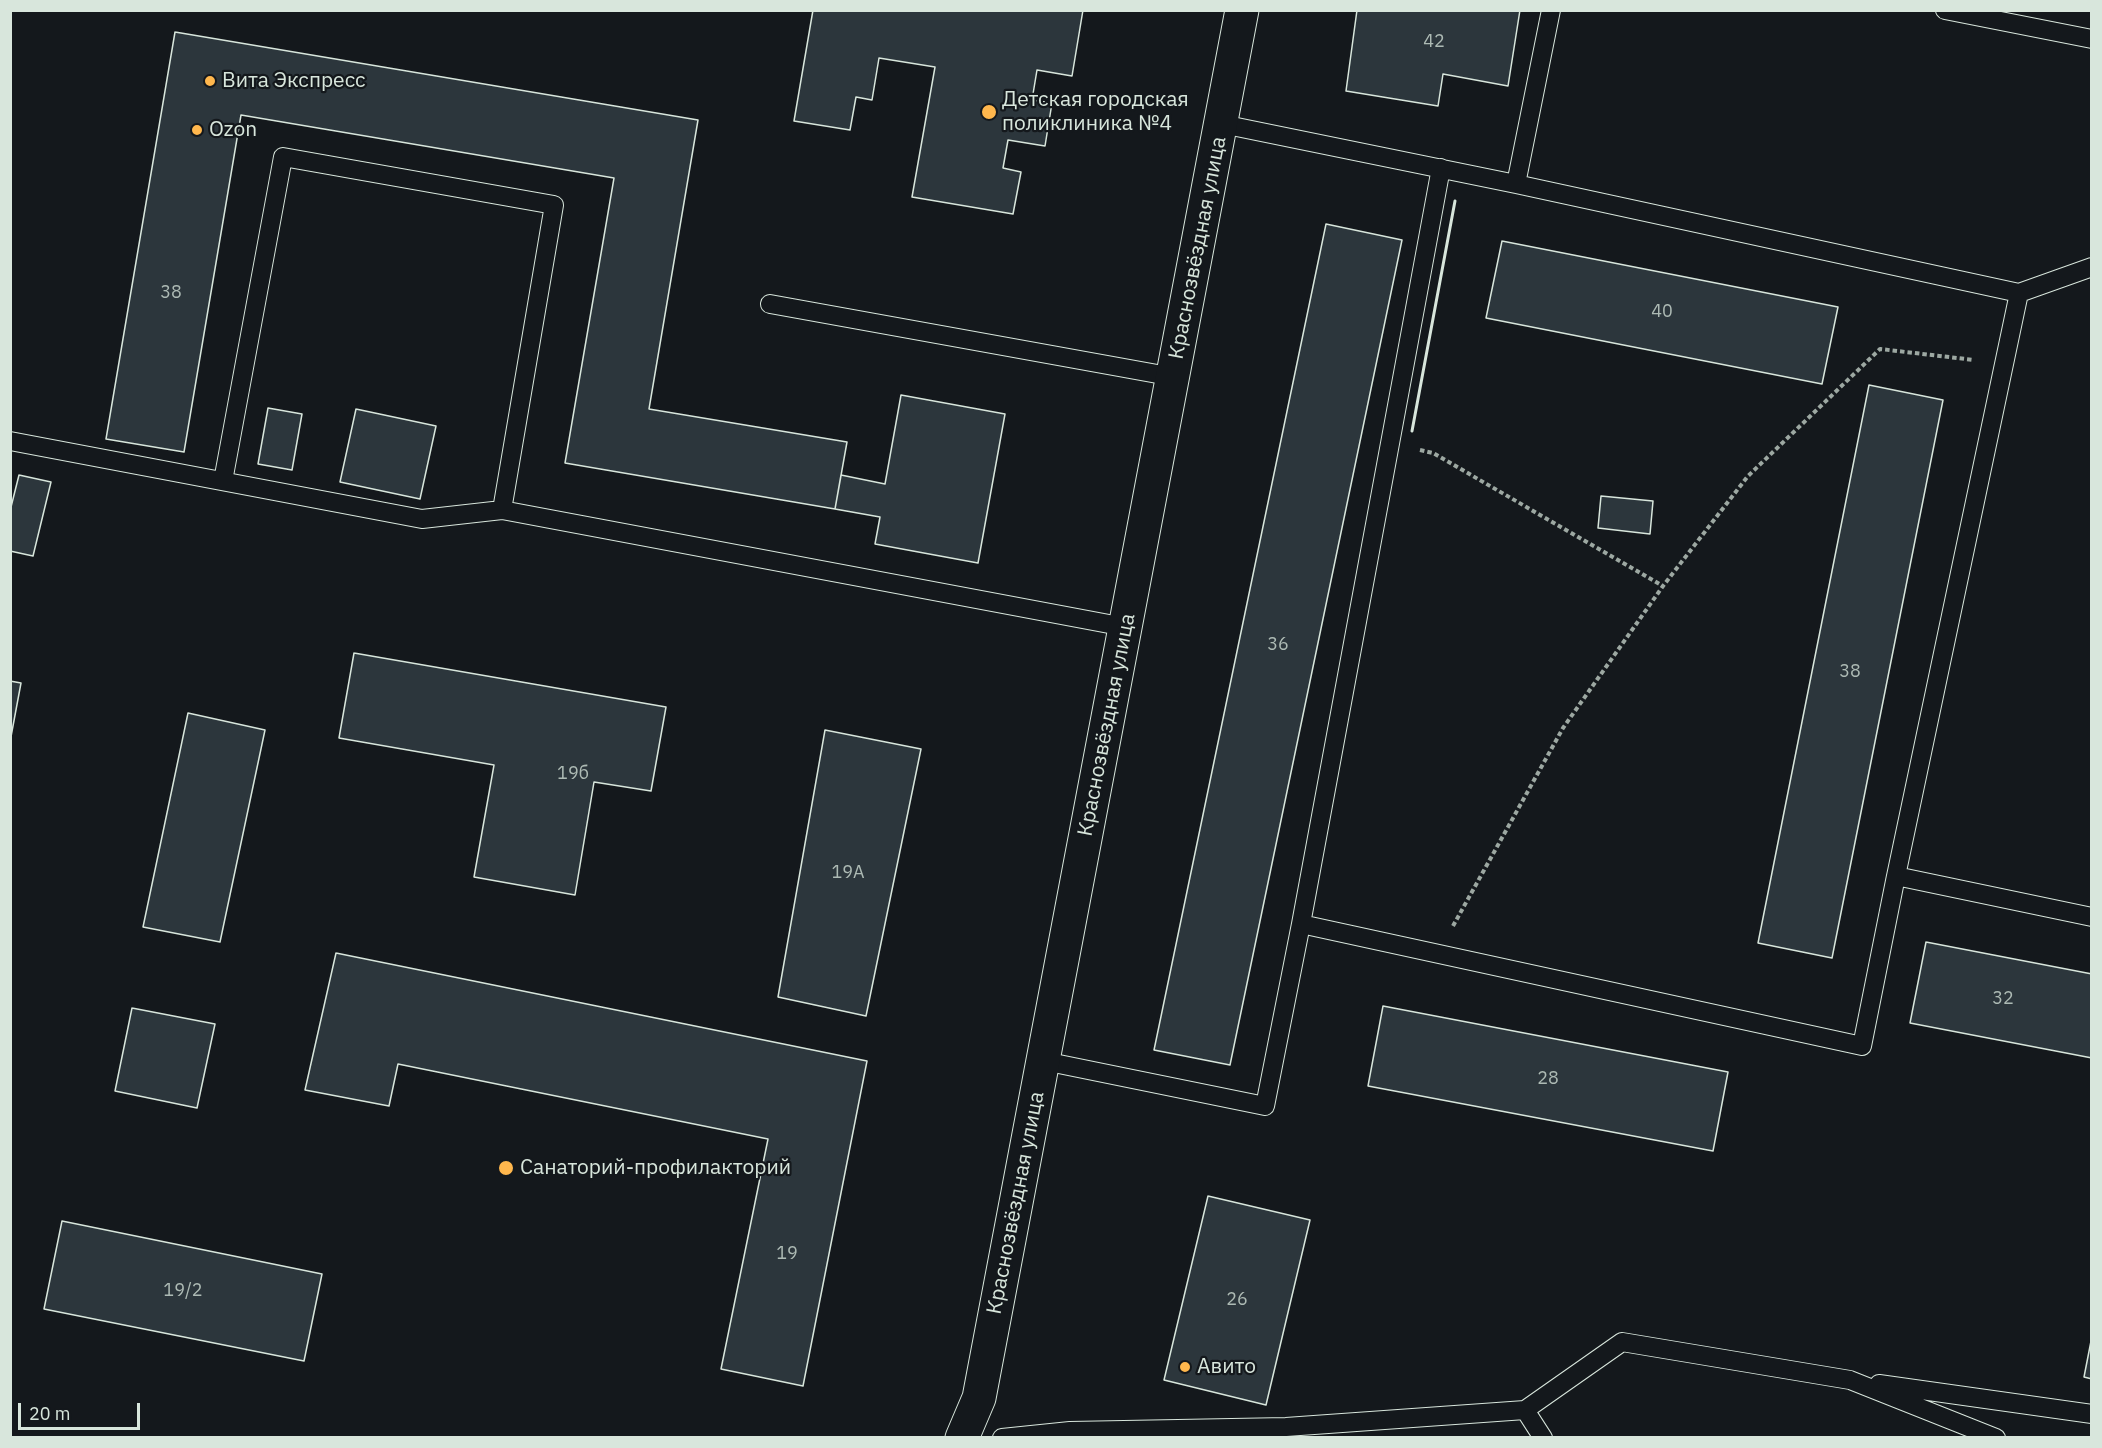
<!DOCTYPE html>
<meta charset="utf-8">
<style>
body{margin:0}
#map{position:relative;width:2102px;height:1448px;overflow:hidden;background:#14181c;font-family:"IBM Plex Sans",sans-serif}
canvas{display:block}
.frame{position:absolute;inset:0;border:12px solid #d8e6dc;pointer-events:none}
.scale{position:absolute;left:18px;top:1403px;width:122px;height:27px;box-sizing:border-box;border:3px solid #d8e6dc;border-top:0;padding-left:8px;font-size:18px;line-height:21px;white-space:nowrap;color:#d8e6dc;-webkit-text-stroke:4px #14181c;paint-order:stroke}
</style>
<div id="map">
<canvas width="2102" height="1448"></canvas>
<div class="frame"></div>
<div class="scale">20 m</div>
</div>
<script>
const ctx = document.querySelector('canvas').getContext('2d');
ctx.lineJoin = 'round';
function paint(path, color) {
  ctx.fillStyle = color;
  ctx.fill(path, 'evenodd');
}
function toPath(rows) {
  const path = new Path2D();
  for (const r of rows) {
    path.moveTo(r[0], r[1]);
    for (let i = 2; i < r.length; i += 2) path.lineTo(r[i], r[i + 1]);
  }
  return path;
}
function trace(path, color, width, dash) {
  ctx.strokeStyle = color;
  ctx.lineWidth = width;
  ctx.lineCap = dash ? 'butt' : 'round';
  ctx.setLineDash(dash || []);
  ctx.stroke(path);
}
function drawText(font, color, halo, rows, align = 'center') {
  ctx.font = font + ' "IBM Plex Sans",sans-serif';
  ctx.lineWidth = 4.5;
  ctx.setLineDash([]);
  ctx.textBaseline = 'middle';
  ctx.strokeStyle = halo;
  ctx.fillStyle = color;
  for (const [text, x, y, turn = 0] of rows) {
    ctx.save();
    ctx.translate(x, y);
    ctx.rotate((+turn || 0) * Math.PI / 180);
    ctx.textAlign = isNaN(turn) ? turn : align;
    if (halo) ctx.strokeText(text, 0, 0);
    ctx.fillText(text, 0, 0);
    ctx.restore();
  }
}
const building = toPath([
 [813,10,1083,10,1072,76,1037,70,1032,100,1052,103,1045,146,1008,140,1003,168,1021,172,1013,214,912,197,935,67,879,58,872,100,856,97,850,130,794,121,813,10],
 [1357,10,1520,10,1508,86,1443,74,1438,106,1346,91,1357,10],
 [175,32,698,120,649,409,847,442,835,509,565,463,614,178,241,115,184,452,106,439,175,32],
 [1326,224,1402,240,1230,1065,1154,1050,1326,224],
 [1502,241,1838,307,1822,384,1486,318,1502,241],
 [1869,385,1943,400,1832,958,1758,943,1869,385],
 [901,395,1005,414,978,563,875,544,880,517,835,509,841,475,885,484,901,395],
 [268,408,302,414,292,470,258,464,268,408],
 [356,409,436,426,420,499,340,482,356,409],
 [19,475,51,482,33,556,10,551,10,511,19,475],
 [1601,496,1653,501,1650,534,1598,528,1601,496],
 [354,653,666,707,651,791,594,782,575,895,474,877,494,765,339,738,354,653],
 [10,681,21,683,10,742,10,681],
 [188,713,265,730,220,942,143,927,188,713],
 [825,730,921,749,866,1016,778,997,825,730],
 [1926,942,2092,974,2092,1058,1910,1023,1926,942],
 [336,953,867,1061,803,1386,721,1369,768,1139,398,1064,389,1106,305,1090,336,953],
 [1383,1006,1728,1072,1713,1151,1368,1086,1383,1006],
 [132,1008,215,1024,197,1108,115,1091,132,1008],
 [1208,1196,1310,1220,1266,1405,1164,1380,1208,1196],
 [62,1221,322,1274,304,1361,44,1309,62,1221],
 [2092,1336,2092,1379,2084,1377,2092,1336]
]);
paint(building, '#2c363c');
trace(building, '#d8e6dc', 1.5);
const lane = toPath([
 [1945,10,2092,39],
 [1222,124,1516,184,2019,293,2092,267],
 [1516,184,1551,10],
 [2019,293,1896,876,2092,917],
 [770,304,1174,377],
 [10,441,422,519,502,510,1125,627],
 [223,481,283,157,554,205,502,510],
 [1301,924,1862,1046,1896,876],
 [1044,1061,1265,1106,1301,924,1441,168],
 [1879,1384,2092,1414],
 [1525,1410,1543,1438],
 [1002,1438,1070,1431,1286,1427,1525,1410,1622,1342,1850,1380,1996,1438]
]);
const secondary = toPath([
 [962,1438,979,1398,1242,10]
]);
trace(lane, '#d8e6dc', 20);
trace(secondary, '#d8e6dc', 35);
trace(toPath([
 [1420,450,1433,453,1663,586],
 [1453,926,1563,728,1663,586,1748,476,1880,349,1974,360]
]), '#9da8a2', 4, [4.5, 3]);
trace(lane, '#14181c', 18);
trace(secondary, '#14181c', 33);
trace(toPath([
 [1412,431,1455,201]
]), '#d8e6dc', 3);
for (const [x, y, r, color] of [
 [210,81,6,"#ffb74d"],
 [989,112,8,"#ffb74d"],
 [197,130,6,"#ffb74d"],
 [506,1168,8,"#ffb74d"],
 [1185,1367,6,"#ffb74d"]
]) {
  const dot = new Path2D();
  dot.arc(x, y, r, 0, 2 * Math.PI);
  ctx.fillStyle = color;
  ctx.fill(dot);
  trace(dot, '#14181c', 2);
}
drawText('18px', '#adbab4', null, [
 ["42",1434,42],
 ["38",171,293],
 ["40",1662,312],
 ["36",1278,645],
 ["38",1850,672],
 ["19б",573,774],
 ["19А",848,873],
 ["32",2003,999],
 ["28",1548,1079],
 ["19",787,1254],
 ["19/2",183,1291],
 ["26",1237,1300]
]);
drawText('21px', '#d8e6dc', '#14181c', [
 ["Вита Экспресс",222,81],
 ["Детская городская",1002,100],
 ["поликлиника №4",1002,124],
 ["Ozon",209,130],
 ["Cанаторий-профилакторий",520,1168],
 ["Авито",1197,1367]
], 'left');
drawText('21px', '#d8e6dc', '#14181c', [
 ["Краснозвёздная улица",1198,248,-79],
 ["Краснозвёздная улица",1107,725,-79],
 ["Краснозвёздная улица",1016,1203,-79]
]);
</script>
